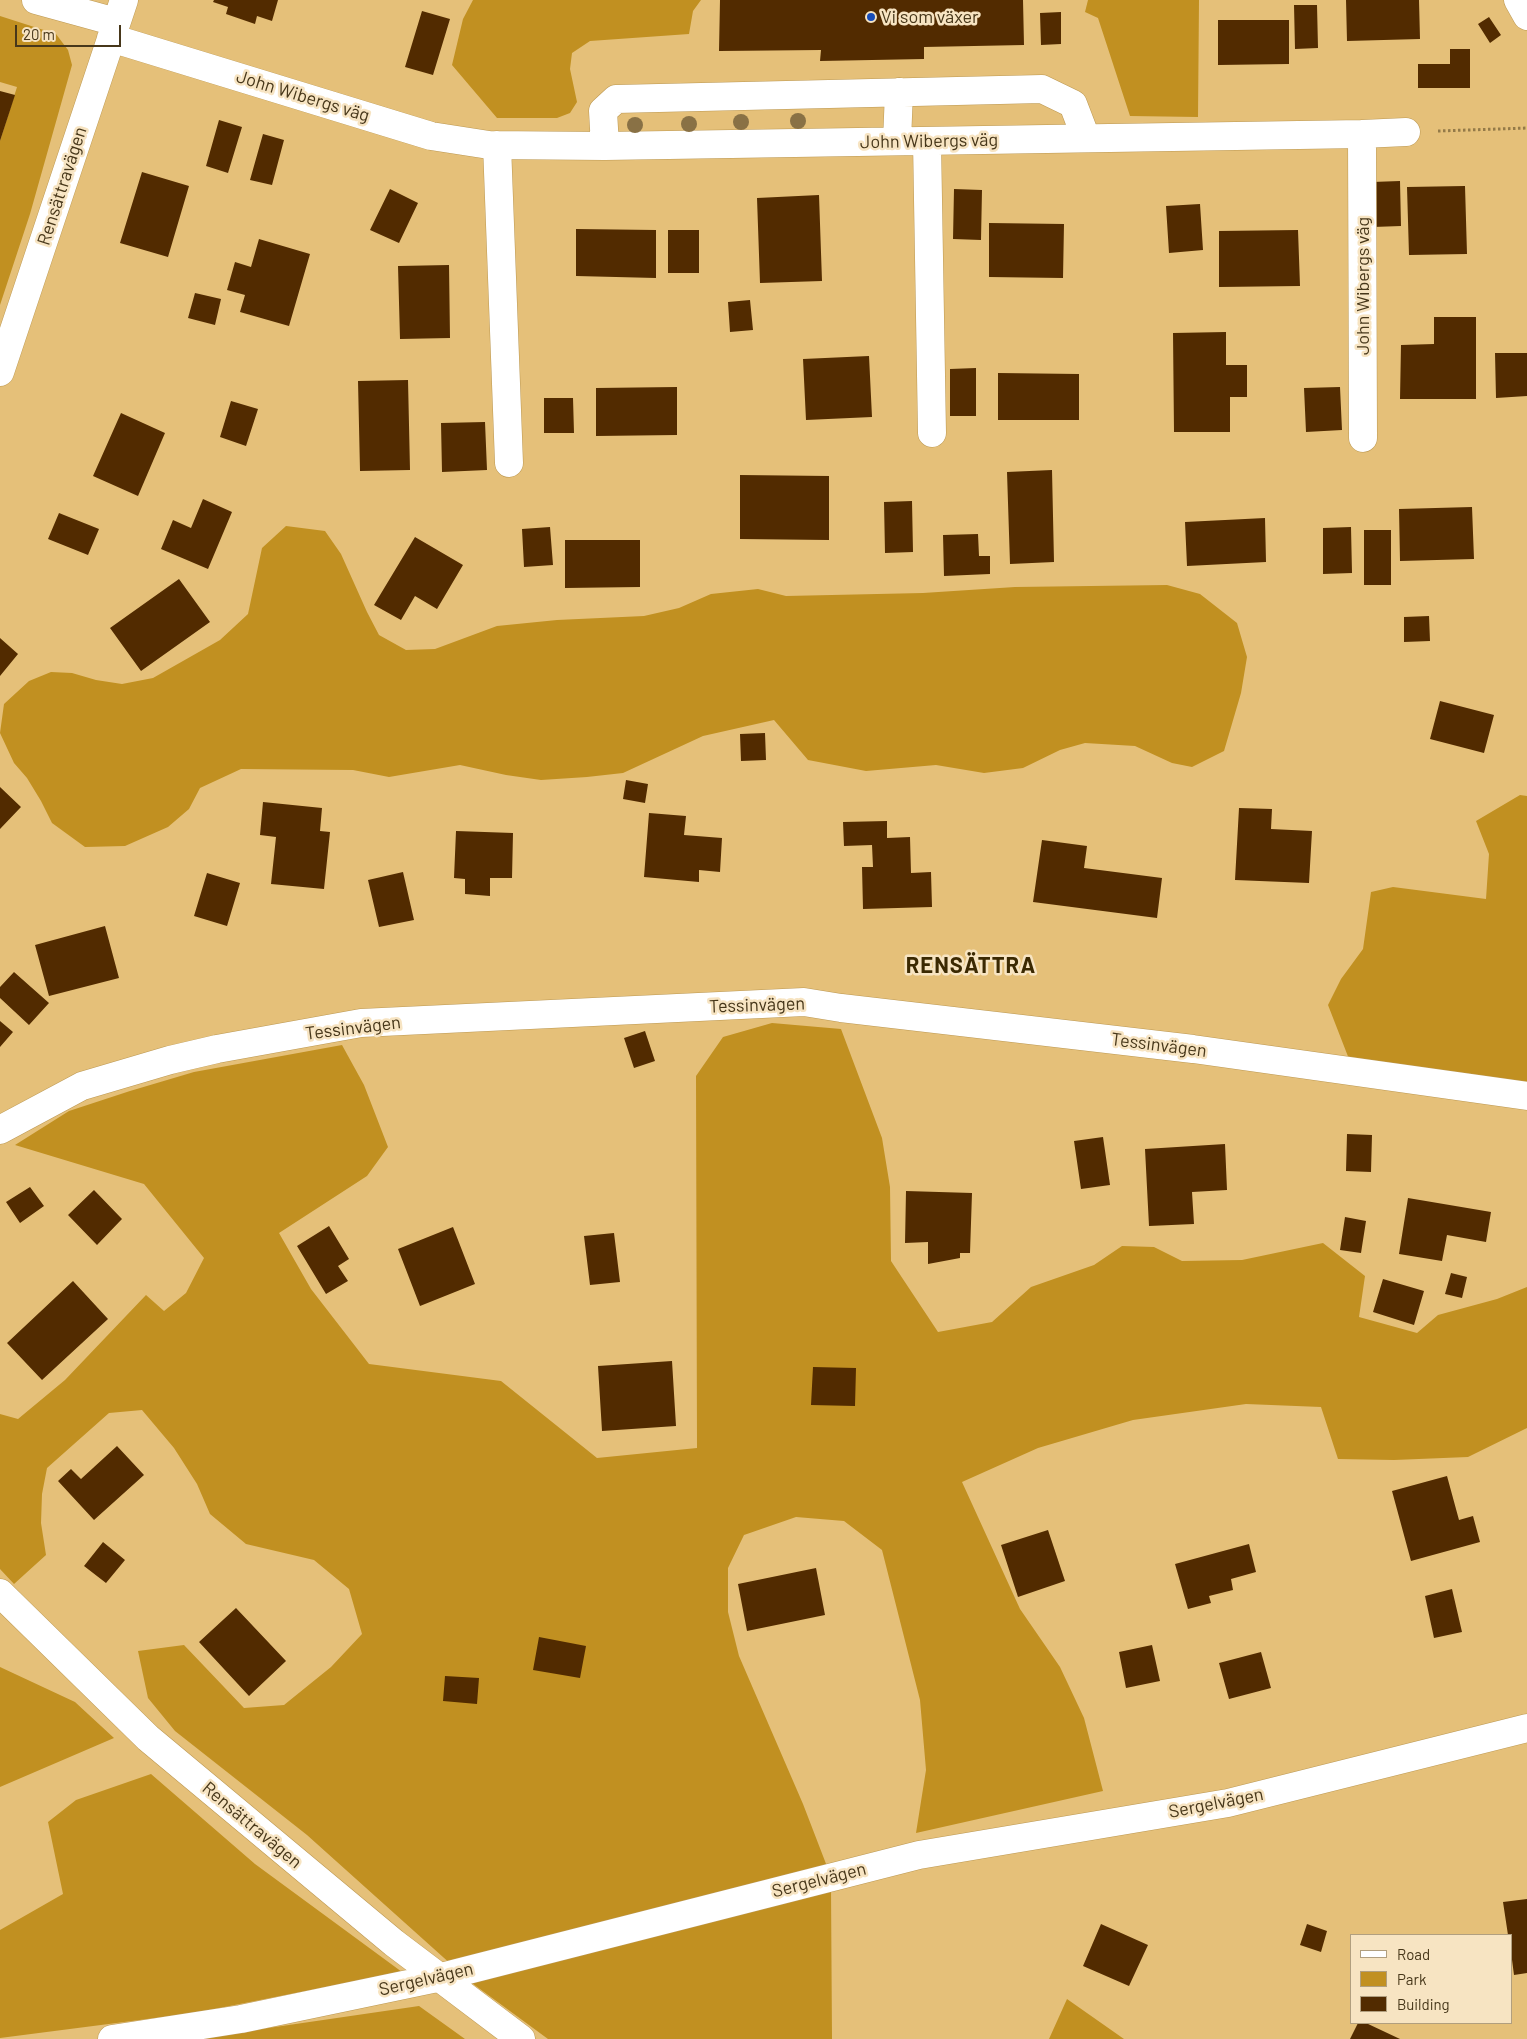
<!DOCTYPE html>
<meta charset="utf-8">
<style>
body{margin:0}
#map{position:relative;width:1527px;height:2039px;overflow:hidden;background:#e5c079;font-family:Barlow,sans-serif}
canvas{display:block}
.legend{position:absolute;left:1350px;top:1934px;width:162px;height:90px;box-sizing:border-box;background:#f7e4c2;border:1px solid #b19f7f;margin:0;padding:6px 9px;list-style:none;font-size:15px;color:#47371a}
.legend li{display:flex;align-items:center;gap:10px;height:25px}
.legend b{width:25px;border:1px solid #b19f7f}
.scale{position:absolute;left:15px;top:25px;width:106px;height:22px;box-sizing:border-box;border:2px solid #47371a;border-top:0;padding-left:6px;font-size:15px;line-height:18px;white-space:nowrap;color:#47371a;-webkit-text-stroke:4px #f7e4c2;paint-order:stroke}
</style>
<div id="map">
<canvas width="1527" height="2039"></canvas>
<ul class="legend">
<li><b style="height:6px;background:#fff"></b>Road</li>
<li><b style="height:14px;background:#c19021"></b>Park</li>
<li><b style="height:14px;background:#522b00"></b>Building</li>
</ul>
<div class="scale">20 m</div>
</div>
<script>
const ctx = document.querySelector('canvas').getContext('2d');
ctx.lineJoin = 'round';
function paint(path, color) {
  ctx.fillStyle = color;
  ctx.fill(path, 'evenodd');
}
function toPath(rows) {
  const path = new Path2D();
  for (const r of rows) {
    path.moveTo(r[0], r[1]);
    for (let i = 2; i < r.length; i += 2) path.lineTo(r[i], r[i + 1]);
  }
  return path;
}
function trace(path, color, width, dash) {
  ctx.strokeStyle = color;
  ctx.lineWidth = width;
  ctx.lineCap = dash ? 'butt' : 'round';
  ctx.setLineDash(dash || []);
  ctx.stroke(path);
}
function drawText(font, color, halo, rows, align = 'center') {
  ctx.font = font + ' Barlow,sans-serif';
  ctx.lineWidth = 5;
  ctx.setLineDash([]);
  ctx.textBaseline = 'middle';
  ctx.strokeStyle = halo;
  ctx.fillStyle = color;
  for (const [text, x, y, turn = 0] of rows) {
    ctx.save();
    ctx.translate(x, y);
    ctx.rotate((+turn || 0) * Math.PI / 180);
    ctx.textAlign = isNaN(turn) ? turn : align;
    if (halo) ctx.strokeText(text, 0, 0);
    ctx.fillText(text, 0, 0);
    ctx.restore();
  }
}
paint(toPath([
 [473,0,701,0,693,11,689,34,590,41,572,53,570,69,577,102,570,113,557,118,497,118,452,65,463,19],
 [1088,0,1199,0,1198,117,1130,116,1098,18,1085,12],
 [0,16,56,34,68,50,72,65,30,214,0,305,0,141,17,87,0,82],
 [286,526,325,531,341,554,367,612,379,635,406,650,435,649,497,626,557,620,644,616,679,608,711,594,758,589,786,596,923,593,1015,587,1167,585,1200,594,1237,623,1247,657,1241,693,1224,751,1192,767,1172,763,1135,746,1085,743,1060,750,1023,768,984,773,936,765,866,771,808,760,774,720,703,736,623,773,587,777,541,780,506,775,460,765,389,777,353,770,241,769,200,788,189,809,168,827,125,846,85,847,52,823,41,801,27,778,14,763,0,733,4,704,29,681,51,672,72,673,96,680,122,684,153,678,220,640,248,614,262,548],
 [1520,795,1527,796,1527,1082,1349,1059,1328,1005,1341,979,1363,949,1371,892,1393,887,1486,899,1489,854,1476,821],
 [772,1023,841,1029,882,1138,890,1187,891,1261,938,1332,992,1322,1031,1287,1094,1265,1122,1246,1154,1247,1182,1261,1242,1260,1323,1243,1365,1276,1359,1317,1417,1333,1438,1315,1497,1299,1527,1287,1527,1428,1468,1457,1394,1460,1338,1459,1321,1407,1246,1404,1133,1420,1038,1448,962,1482,1020,1609,1060,1667,1084,1718,1103,1791,916,1833,926,1770,920,1700,882,1550,844,1521,796,1517,744,1535,728,1568,728,1612,739,1656,803,1804,828,1869,453,1966,307,1835,175,1731,148,1698,138,1651,184,1645,244,1708,284,1705,331,1667,362,1634,349,1589,314,1560,246,1544,210,1514,197,1484,174,1448,142,1410,109,1413,47,1468,42,1494,41,1523,46,1555,14,1584,0,1569,0,1414,18,1419,65,1380,146,1295,164,1311,186,1293,204,1258,144,1184,15,1145,69,1111,130,1091,194,1072,342,1045,364,1085,388,1147,367,1176,279,1233,311,1289,369,1364,501,1381,597,1458,697,1448,696,1076,723,1037],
 [0,1667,75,1702,114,1738,0,1787],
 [151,1774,255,1864,402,1972,194,2013,0,2038,0,1930,63,1894,48,1822,76,1800],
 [831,1889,832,2039,548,2039,465,1978],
 [1067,1999,1124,2039,1049,2039],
 [419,2006,465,2039,193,2039]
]), '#c19021');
paint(toPath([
 [214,0,278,0,272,21,257,16,255,24,226,14,228,7,213,2],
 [720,0,1023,0,1024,45,924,47,924,59,820,61,821,50,719,51],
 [1346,0,1419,0,1420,39,1347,41],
 [1294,5,1317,5,1318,48,1295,49],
 [422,11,450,19,433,75,405,67],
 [1061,12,1061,44,1041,45,1040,13],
 [1489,17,1501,35,1490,43,1478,24],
 [1218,20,1289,20,1289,64,1218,65],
 [1450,49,1470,49,1470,88,1418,88,1418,64,1450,64],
 [0,91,15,95,0,141],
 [219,120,242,127,228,173,206,166],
 [263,134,284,140,272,185,250,180],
 [142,172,189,186,168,257,120,243],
 [1400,181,1401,226,1373,227,1372,182],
 [1465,186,1467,254,1409,255,1407,187],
 [390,189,418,203,399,243,370,230],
 [954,189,982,190,981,240,953,239],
 [819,195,822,281,760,283,757,198],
 [1200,204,1203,250,1169,253,1166,206],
 [989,223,1064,224,1063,278,989,277],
 [576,229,656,230,656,278,576,276],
 [668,230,699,230,699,273,668,273],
 [1298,230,1300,286,1219,287,1219,231],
 [259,239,310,254,289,326,240,312,245,295,227,290,235,262,251,267],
 [449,265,450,338,400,339,398,266],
 [195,293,221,299,215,325,188,318],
 [750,300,753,330,730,332,728,302],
 [1434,317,1476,317,1476,399,1400,399,1401,345,1434,344],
 [1226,332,1226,365,1247,365,1247,397,1230,397,1230,432,1174,432,1173,333],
 [1495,353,1527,353,1527,396,1496,398],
 [869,356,872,417,806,420,803,359],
 [976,368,976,416,950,416,950,369],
 [998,373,1079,374,1079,420,998,420],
 [408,380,410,470,360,471,358,381],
 [677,387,677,435,596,436,596,388],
 [1340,387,1342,430,1306,432,1304,388],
 [544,398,573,398,574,433,544,433],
 [231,401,258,409,246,446,220,437],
 [121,413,165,433,138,496,93,476],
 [485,422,487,470,442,472,441,423],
 [1052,470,1054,562,1010,564,1007,472],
 [740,475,829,476,829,540,740,539],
 [203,499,232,512,208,569,161,549,173,520,191,528],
 [912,501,913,552,885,553,884,502],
 [1472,507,1474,559,1400,561,1399,509],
 [59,513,99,529,88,555,48,539],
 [1265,518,1266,562,1187,566,1185,522],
 [550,527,553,565,524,567,522,529],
 [1351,527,1352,573,1323,574,1323,528],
 [1364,530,1391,530,1391,585,1364,585],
 [978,534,979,556,990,556,990,574,944,576,943,535],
 [415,537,463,565,437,609,415,596,401,620,374,605],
 [565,540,640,540,640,587,565,588],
 [179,579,210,622,141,671,110,628],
 [1429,616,1430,641,1404,642,1404,617],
 [0,638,18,654,0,676],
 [1440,701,1494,715,1484,753,1430,739],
 [765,733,766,760,741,761,740,734],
 [626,780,648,784,645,803,623,799],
 [0,787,21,807,0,829],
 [263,802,322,808,320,831,330,832,324,889,271,884,276,837,260,835],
 [1239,808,1272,809,1271,829,1312,831,1309,883,1235,880],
 [649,813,686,816,684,835,722,838,720,872,699,870,699,882,644,877],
 [887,821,887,838,910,837,911,873,931,872,932,907,863,909,862,867,873,867,872,845,844,846,843,822],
 [456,831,513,833,512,878,490,878,490,896,465,894,465,879,454,878],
 [1042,840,1087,846,1084,868,1162,878,1157,918,1033,902],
 [403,872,414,920,379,927,368,880],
 [207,873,240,883,227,926,194,916],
 [105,926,119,978,49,996,35,945],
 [14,972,49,1003,29,1025,0,998,0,987],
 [0,1021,13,1032,0,1047],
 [645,1031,655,1061,634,1068,624,1038],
 [1347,1134,1372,1135,1371,1172,1346,1171],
 [1103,1137,1110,1185,1081,1189,1074,1141],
 [1225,1144,1227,1190,1192,1192,1194,1224,1149,1226,1145,1149],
 [30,1187,44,1206,20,1223,6,1202],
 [94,1190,122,1219,97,1245,68,1215],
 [906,1191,972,1193,970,1253,960,1253,960,1258,928,1264,928,1242,905,1243],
 [1408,1198,1491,1212,1486,1242,1447,1235,1442,1261,1399,1254],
 [1345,1217,1366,1221,1361,1253,1340,1250],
 [329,1226,349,1259,338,1266,348,1281,326,1294,297,1246],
 [453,1227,475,1284,420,1306,398,1249],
 [614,1233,620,1282,590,1285,584,1236],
 [1451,1273,1467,1277,1462,1298,1445,1294],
 [1383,1279,1424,1291,1414,1325,1373,1312],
 [73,1281,108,1319,42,1380,7,1343],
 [672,1361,676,1426,602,1431,598,1366],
 [813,1367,856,1368,855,1406,811,1405],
 [117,1446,144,1475,94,1520,58,1481,71,1469,81,1479],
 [1447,1476,1459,1520,1473,1516,1480,1542,1411,1561,1392,1491],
 [1048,1530,1065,1581,1018,1597,1001,1545],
 [103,1542,125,1560,106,1583,84,1566],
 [1249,1544,1256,1572,1231,1579,1233,1590,1209,1596,1211,1603,1188,1609,1175,1564],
 [816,1568,825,1615,747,1631,738,1584],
 [1452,1589,1462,1632,1434,1638,1425,1596],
 [236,1608,286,1661,249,1696,199,1642],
 [539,1637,586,1646,580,1678,533,1670],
 [1152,1645,1160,1681,1126,1688,1119,1652],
 [1261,1652,1271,1688,1229,1699,1219,1663],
 [445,1676,479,1678,477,1704,443,1701],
 [1527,1899,1527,1973,1514,1975,1511,1952,1511,1935,1508,1935,1503,1902],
 [1101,1924,1148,1945,1129,1986,1083,1966],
 [1307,1924,1327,1931,1321,1952,1300,1945],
 [1358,2023,1366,2023,1400,2039,1350,2039]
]), '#522b00');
const minor = toPath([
 [36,0,116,22],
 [1518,0,1527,16],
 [111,38,431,136,489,145,605,146,1362,134,1363,438],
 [1362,134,1406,132],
 [897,141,899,92],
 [927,141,932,433],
 [497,145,509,463],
 [605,146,603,111,616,99,1042,89,1073,104,1086,138],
 [0,372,124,0],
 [0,1130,82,1086,170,1060,217,1049,361,1023,804,1002,841,1008,1193,1049,1527,1096],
 [0,1593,148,1738,394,1943,521,2039],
 [112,2039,241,2019,437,1978,919,1855,1228,1803,1527,1728]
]);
trace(minor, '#bc9852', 29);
trace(toPath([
 [1438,131,1527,128]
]), '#947a48', 3, [2.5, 2.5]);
trace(minor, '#fff', 28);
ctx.fillStyle = '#897145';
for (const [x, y] of [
 [798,121],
 [741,122],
 [689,124],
 [635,125]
]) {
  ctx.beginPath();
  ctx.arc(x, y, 8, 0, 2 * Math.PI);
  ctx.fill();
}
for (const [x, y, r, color] of [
 [871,17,5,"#174cb8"]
]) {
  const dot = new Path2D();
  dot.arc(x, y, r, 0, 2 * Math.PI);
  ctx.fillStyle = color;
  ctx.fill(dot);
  trace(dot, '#f7e4c2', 2);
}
drawText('18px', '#47371a', '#f7e4c2', [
 ["Vi som växer",881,17]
], 'left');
drawText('18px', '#47371a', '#f7e4c2', [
 ["John Wibergs väg",303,96,17],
 ["John Wibergs väg",929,141,-1],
 ["Rensättravägen",62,186,-72],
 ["John Wibergs väg",1363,286,-90],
 ["Tessinvägen",757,1005,-2],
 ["Tessinvägen",353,1028,-7],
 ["Tessinvägen",1159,1045,7],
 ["Sergelvägen",1216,1803,-11],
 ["Rensättravägen",252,1825,40],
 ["Sergelvägen",819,1880,-14],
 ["Sergelvägen",426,1979,-13]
]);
ctx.letterSpacing = '1px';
drawText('bold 22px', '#3b2902', '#f7e4c2', [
 ["RENSÄTTRA",971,966]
]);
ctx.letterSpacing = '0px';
</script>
